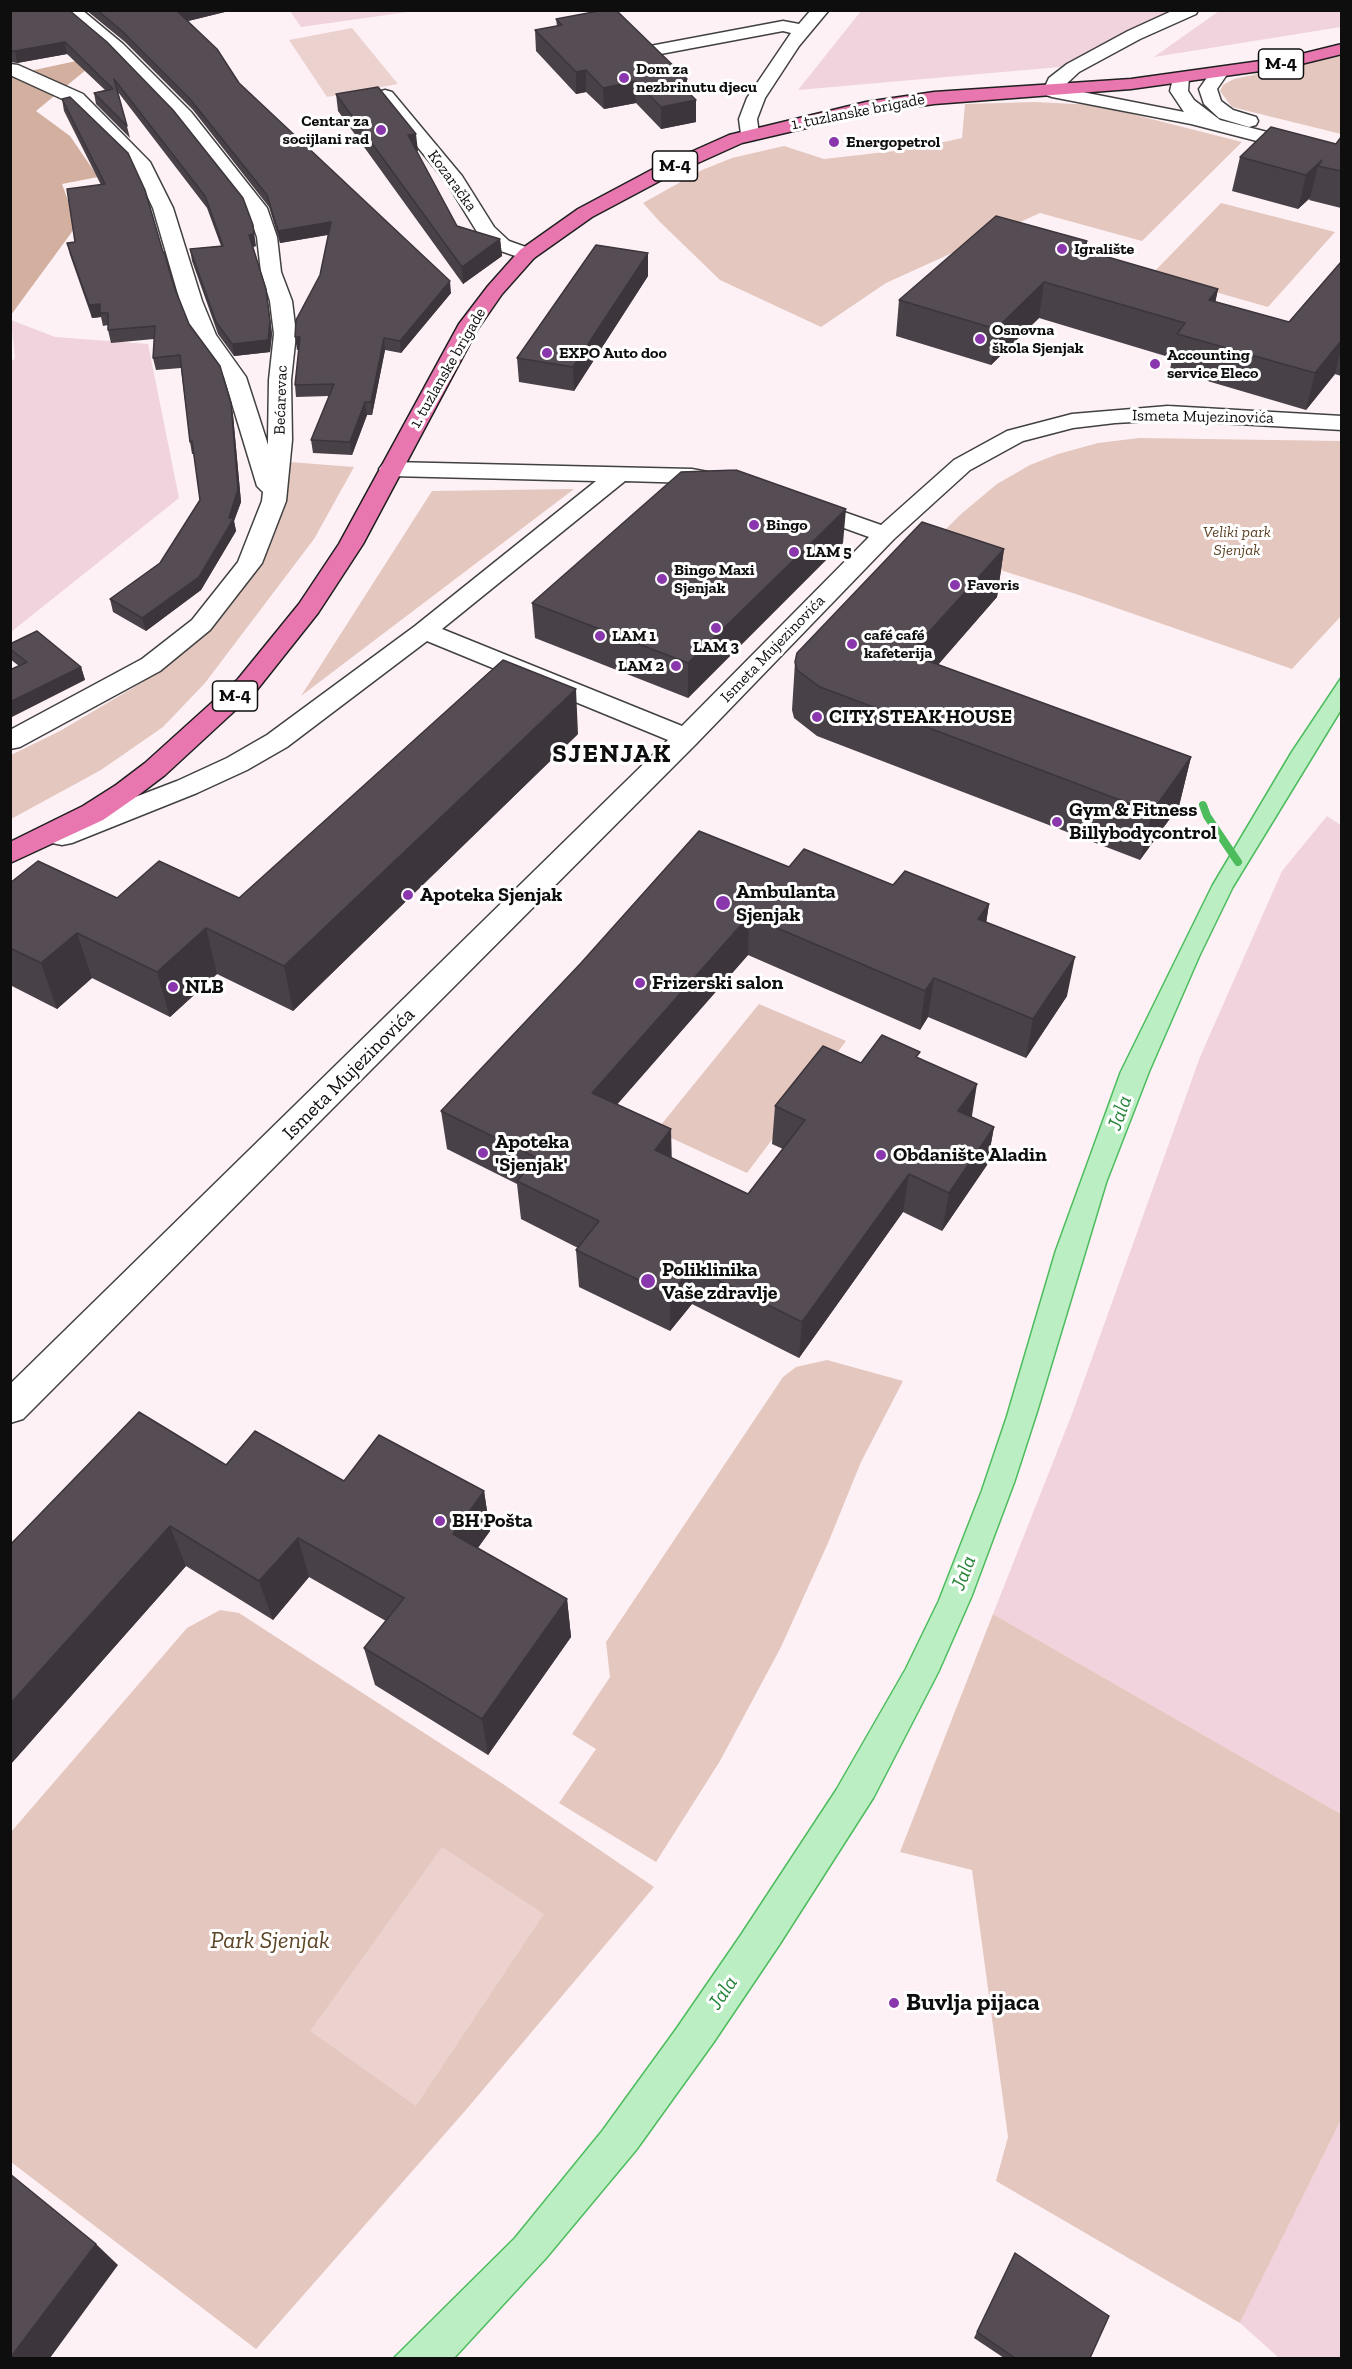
<!DOCTYPE html>
<meta charset="utf-8">
<style>
body{margin:0}
#map{position:relative;width:1352px;height:2369px;overflow:hidden;background:#fdf1f6;font-family:"Zilla Slab",serif}
canvas{display:block}
.frame{position:absolute;inset:0;border:12px solid #0e0e0e;pointer-events:none}
</style>
<div id="map">
<canvas width="1352" height="2369"></canvas>
<div class="frame"></div>
</div>
<script>
const ctx = document.querySelector('canvas').getContext('2d');
ctx.lineJoin = 'round';
function paint(path, color) {
  ctx.fillStyle = color;
  ctx.fill(path, 'evenodd');
}
function toPath(rows) {
  const path = new Path2D();
  for (const r of rows) {
    path.moveTo(r[0], r[1]);
    for (let i = 2; i < r.length; i += 2) path.lineTo(r[i], r[i + 1]);
  }
  return path;
}
function trace(path, color, width, dash) {
  ctx.strokeStyle = color;
  ctx.lineWidth = width;
  ctx.lineCap = dash ? 'butt' : 'round';
  ctx.setLineDash(dash || []);
  ctx.stroke(path);
}
function drawText(font, color, halo, rows, align = 'center') {
  ctx.font = font + ' "Zilla Slab",serif';
  ctx.lineWidth = 6;
  ctx.setLineDash([]);
  ctx.textBaseline = 'middle';
  ctx.strokeStyle = halo;
  ctx.fillStyle = color;
  for (const [text, x, y, turn = 0] of rows) {
    ctx.save();
    ctx.translate(x, y);
    ctx.rotate((+turn || 0) * Math.PI / 180);
    ctx.textAlign = isNaN(turn) ? turn : align;
    if (halo) ctx.strokeText(text, 0, 0);
    ctx.fillText(text, 0, 0);
    ctx.restore();
  }
}
paint(toPath([
 [290,11,415,11,301,27],
 [861,11,1169,11,1060,67,798,90],
 [1219,11,1341,11,1341,27,1154,57],
 [11,320,55,337,148,344,179,498,11,632,10,361,15,359],
 [1327,816,1342,826,1341,1814,993,1614,1072,1414,1200,1057,1282,871],
 [1341,2120,1341,2358,1279,2358,1240,2323]
]), '#f0d3dd');
paint(toPath([
 [1341,56,1341,134,1232,107,1220,91,1223,85,1234,79],
 [1034,102,1096,105,1242,142,1142,241,1040,213,886,283,821,327,720,280,660,222,643,203,702,170,732,158,784,146,824,159,912,149,962,138,965,104],
 [1221,203,1335,232,1268,307,1152,274],
 [1139,438,1341,441,1341,616,1292,669,1079,595,928,547,961,514,997,484,1030,465,1058,454,1098,443],
 [290,462,354,467,314,539,205,683,163,727,101,770,11,819,11,755,60,731,153,676,185,652,212,626,238,595,265,553,283,510],
 [574,489,301,696,432,491],
 [759,1004,846,1041,747,1173,656,1131],
 [827,1360,903,1381,861,1462,828,1543,781,1647,720,1761,656,1862,559,1803,596,1749,572,1734,610,1677,606,1642,783,1377,796,1367],
 [220,1610,239,1613,500,1782,654,1887,465,2111,256,2349,11,2162,11,1832,187,1628],
 [993,1614,1341,1814,1341,2120,1240,2323,996,2181,1008,2137,972,1870,900,1852]
]), '#e4c7be');
paint(toPath([
 [104,55,36,111,70,136,98,177,62,184,77,225,11,315,11,75]
]), '#d2af9f');
paint(toPath([
 [352,28,398,84,327,97,289,40],
 [442,1847,544,1914,416,2106,310,2031]
]), '#ecd2cf');
const water = toPath([
 [1341,677,1341,711,1233,888,1200,956,1150,1071,1107,1182,1038,1411,1015,1482,972,1597,939,1672,874,1798,780,1945,714,2043,637,2150,547,2258,455,2358,393,2358,514,2238,602,2130,676,2028,740,1935,836,1789,905,1669,938,1601,981,1491,1006,1417,1055,1251,1120,1072,1212,885,1291,752,1341,677]
]);
paint(water, '#bbeec2');
trace(water, '#4cbc5d', 1.5);
trace(toPath([
 [1203,805,1207,816,1238,862]
]), '#4cbc5d', 8);
const minor = toPath([
 [60,10,82,10,123,44,191,112,267,208,277,237,281,272,292,301,296,334,291,380,292,440,286,501,262,563,210,630,160,671,20,747,10,749,10,730,142,659,192,620,238,562,262,501,263,492,257,486,224,377,194,336,180,301,153,208,132,164,69,102,10,75,10,64,18,65,83,94,150,162,173,208,202,301,216,335,246,377,268,445,268,440,269,380,274,334,270,301,261,272,257,237,247,209,177,120,111,52,77,22,60,10],
 [811,10,829,10,799,46,765,98,757,119,759,134,757,138,750,140,743,138,741,134,739,119,747,98,791,33,783,31,650,56,644,55,641,51,644,47,650,46,783,21,799,24,811,10],
 [1174,10,1198,10,1196,14,1140,39,1079,72,1062,88,1184,112,1170,91,1174,74,1186,74,1189,78,1188,91,1194,100,1220,120,1342,151,1342,163,1191,124,1052,97,1046,95,1043,91,1049,78,1067,64,1128,31,1174,10],
 [1219,68,1225,69,1228,73,1217,89,1221,101,1233,110,1256,117,1258,121,1256,125,1249,127,1219,118,1204,104,1199,89,1213,69,1219,68],
 [385,90,392,92,462,176,494,227,509,241,534,250,537,254,534,258,527,260,495,249,479,235,447,183,376,96,378,92,385,90],
 [1168,406,1342,416,1342,430,1168,420,1115,423,1073,428,1023,441,970,470,894,539,696,744,23,1419,10,1423,10,1384,668,740,427,641,287,747,247,770,197,793,72,843,62,845,52,843,48,836,52,829,177,781,227,758,267,735,415,626,596,481,391,476,383,474,379,469,383,464,391,462,692,469,729,476,733,481,729,486,721,488,692,483,625,481,442,629,682,726,869,537,794,510,790,505,794,500,802,498,810,500,881,525,954,460,1007,431,1072,414,1168,406]
]);
const major = toPath([
 [1342,44,1342,54,1289,67,1131,89,934,104,866,114,742,143,669,176,592,217,534,258,502,294,477,330,363,544,318,613,256,691,165,775,136,797,103,820,10,863,10,842,83,806,116,785,145,763,238,679,299,604,339,544,459,324,488,286,520,250,578,209,655,168,729,135,866,102,934,92,1131,79,1289,57,1342,44]
]);
trace(minor, '#414141', 3);
trace(major, '#1f1f1f', 3);
paint(minor, '#fff');
paint(major, '#e777ae');
paint(toPath([
 [10,10,69,10,256,246,253,247,266,289,268,301,272,334,270,352,234,356,218,334,192,261,190,249,221,246,207,208,118,92,130,138,96,104,94,93,105,90,67,54,17,63,10,62],
 [86,10,233,10,188,21,239,83,451,293,401,353,385,350,372,415,367,415,352,455,313,453,311,440,329,396,296,397,295,385,299,349,297,350,320,275,328,235,280,243,269,207,193,110,125,42],
 [556,19,687,79,687,91,696,100,696,122,661,129,636,103,604,109,586,92,576,94,536,51,535,30,557,26],
 [336,94,418,151,416,151,457,226,500,239,502,256,463,284,338,111],
 [62,99,163,252,175,289,189,324,231,403,233,415,241,502,234,521,236,531,201,590,146,631,113,612,110,599,160,563,200,500,194,454,192,454,190,442,181,368,156,370,153,358,154,339,111,343,108,330,108,325,103,326,101,317,92,318,70,255,67,243,75,242,101,185,64,111],
 [1341,137,1341,208,1309,200,1310,198,1298,209,1232,191,1240,157,1336,144],
 [1087,241,1086,251,1218,289,1215,302,1289,322,1341,262,1341,376,1335,374,1306,410,1170,370,1172,358,1039,318,991,365,896,336,899,300],
 [648,253,648,276,574,391,519,382,517,358],
 [843,543,688,698,535,638,532,603],
 [1004,549,997,597,938,665,1191,757,1179,806,1140,860,817,736,794,718,792,710,795,662],
 [10,644,81,667,85,680,19,666,10,659],
 [578,734,293,1011,217,974,170,1017,92,978,57,1009,10,985,10,883,117,898,239,898],
 [789,867,893,885,989,904,986,922,1067,996,1026,1058,928,1017,920,1030,748,955,617,1104,671,1158,748,1194,783,1149,772,1144,775,1106,861,1063,919,1058,972,1117,994,1127,987,1165,942,1231,903,1212,799,1358,692,1304,670,1331,579,1287,576,1250,578,1248,521,1219,517,1184,447,1149,441,1111],
 [226,1465,344,1481,484,1491,490,1531,478,1548,567,1599,571,1637,488,1755,375,1685,364,1648,386,1621,309,1577,273,1620,186,1566,10,1765,10,1545],
 [1015,2253,1090,2358,1004,2358,974,2338]
]), '#494148');
paint(toPath([
 [183,10,233,10,180,23,178,12],
 [65,42,67,54,17,63,15,51],
 [586,70,586,92,576,94,576,72],
 [687,79,687,101,677,81],
 [635,81,636,103,604,109,603,88],
 [696,100,696,122,661,129,661,107],
 [416,134,418,151,409,152,408,135],
 [1322,160,1318,166,1310,198,1298,209,1306,175],
 [331,222,332,234,280,243,278,231],
 [253,225,256,246,251,247,249,235],
 [500,239,502,256,463,284,462,267],
 [1087,241,1082,276,1080,249],
 [648,253,648,276,574,391,573,367],
 [450,281,451,293,401,353,400,341],
 [1044,282,1039,318,991,365,996,329],
 [266,289,272,334,270,352,234,356,232,344],
 [1218,289,1211,324,1209,300],
 [100,304,101,317,92,318,89,305],
 [295,337,300,337,302,349,297,350],
 [384,338,385,350,372,415,371,402],
 [1341,341,1341,349,1335,374,1306,410,1315,373],
 [365,402,367,415,352,455,350,442],
 [231,403,233,415,241,502,234,521,236,531,201,590,146,631,142,618,229,518],
 [846,509,843,543,688,698,688,663],
 [1004,549,997,597,904,703,909,654],
 [81,667,85,680,10,718,10,702],
 [576,689,578,734,293,1011,284,966],
 [1191,757,1179,806,1140,860,1152,812],
 [989,904,983,944,978,919],
 [749,916,748,955,594,1131,592,1093],
 [206,928,217,974,170,1017,157,972],
 [77,933,92,978,57,1009,41,963],
 [1075,957,1067,996,1026,1058,1033,1019],
 [934,978,928,1017,920,1030,925,991],
 [977,1084,971,1122,958,1111],
 [994,1127,987,1165,942,1231,949,1193],
 [671,1129,672,1167,655,1150],
 [909,1174,903,1212,799,1358,802,1322],
 [692,1267,692,1304,670,1331,670,1295],
 [484,1491,490,1531,459,1573,453,1534],
 [170,1526,186,1566,10,1765,10,1704],
 [298,1538,309,1577,273,1620,259,1581],
 [567,1599,571,1637,488,1755,482,1719],
 [96,2244,118,2265,50,2358,10,2358]
]), '#3c353b');
const building = toPath([
 [10,10,69,10,107,42,173,110,243,198,253,225,254,234,249,235,266,289,270,322,268,340,232,344,216,322,190,249,223,246,205,196,114,79,127,126,94,93,113,89,65,42,15,51,10,51,10,10],
 [97,10,183,10,178,12,217,49,239,83,450,281,400,341,384,338,371,402,365,402,350,442,311,440,334,384,295,385,300,337,295,337,296,320,320,275,331,222,278,231,267,195,190,99,122,31,97,10],
 [604,10,616,10,687,79,677,81,696,100,661,107,635,81,603,88,586,70,576,72,535,30,562,25,556,19,604,10],
 [378,87,416,134,408,135,457,226,500,239,462,267,336,94,378,87],
 [70,97,128,153,145,190,163,252,164,252,175,289,189,324,220,366,231,403,238,489,229,518,234,518,199,577,142,618,110,599,160,563,200,500,192,441,190,442,180,355,153,358,155,326,108,330,108,313,100,313,100,304,89,305,67,243,75,242,67,189,105,184,62,99,70,97],
 [1271,127,1336,144,1341,137,1341,171,1318,166,1322,160,1306,175,1240,157,1271,127],
 [996,216,1087,241,1080,249,1218,289,1209,300,1289,322,1341,262,1341,341,1315,373,1177,334,1185,323,1044,282,996,329,899,300,996,216],
 [596,245,648,253,573,367,517,358,596,245],
 [736,470,846,509,688,663,532,603,681,472,736,470],
 [922,522,1004,549,909,654,1191,757,1152,812,820,687,797,670,795,662,797,653,922,522],
 [37,631,81,667,10,702,10,670,27,662,10,649,10,644,37,631],
 [503,660,576,689,284,966,206,928,157,972,77,933,41,963,10,948,10,883,38,861,117,898,159,861,239,898,503,660],
 [699,831,789,867,804,849,893,885,905,871,989,904,978,919,1075,957,1033,1019,934,978,925,991,749,916,592,1093,671,1129,655,1150,748,1194,805,1120,775,1106,823,1046,861,1063,882,1035,920,1052,916,1057,977,1084,958,1111,994,1127,949,1193,909,1174,802,1322,692,1267,670,1295,576,1250,599,1221,517,1181,537,1158,441,1111,581,963,699,831],
 [139,1412,226,1465,255,1431,344,1481,379,1435,484,1491,453,1534,567,1599,482,1719,364,1648,404,1598,298,1538,259,1581,170,1526,10,1704,10,1545,139,1412],
 [10,2174,96,2244,10,2358,10,2174],
 [1015,2253,1109,2316,1090,2358,1015,2358,977,2332,1015,2253]
]);
paint(building, '#554c54');
trace(building, '#3c353b', 1.5);
for (const [x, y, r, color] of [
 [624,78,6,"#8a37ad"],
 [381,130,6,"#8a37ad"],
 [834,142,6,"#8a37ad"],
 [1062,249,6,"#8a37ad"],
 [980,339,6,"#8a37ad"],
 [547,353,6,"#8a37ad"],
 [1155,364,6,"#8a37ad"],
 [754,525,6,"#8a37ad"],
 [794,552,6,"#8a37ad"],
 [662,579,6,"#8a37ad"],
 [955,585,6,"#8a37ad"],
 [716,628,6,"#8a37ad"],
 [600,636,6,"#8a37ad"],
 [852,644,6,"#8a37ad"],
 [676,666,6,"#8a37ad"],
 [817,717,6,"#8a37ad"],
 [1057,822,6,"#8a37ad"],
 [408,895,6,"#8a37ad"],
 [723,903,8,"#8a37ad"],
 [640,983,6,"#8a37ad"],
 [173,987,6,"#8a37ad"],
 [483,1153,6,"#8a37ad"],
 [881,1155,6,"#8a37ad"],
 [648,1281,8,"#8a37ad"],
 [440,1521,6,"#8a37ad"],
 [894,2003,6,"#8a37ad"]
]) {
  const dot = new Path2D();
  dot.arc(x, y, r, 0, 2 * Math.PI);
  ctx.fillStyle = color;
  ctx.fill(dot);
  trace(dot, '#fff', 2);
}
drawText('bold 16px', '#0e0e0e', '#fff', [
 ["Dom za",636,69],
 ["nezbrinutu djecu",636,87],
 ["Centar za",369,121,"right"],
 ["socijlani rad",369,139,"right"],
 ["Energopetrol",846,142],
 ["Igralište",1074,249],
 ["Osnovna",992,330],
 ["škola Sjenjak",992,348],
 ["EXPO Auto doo",559,353],
 ["Accounting",1167,355],
 ["service Eleco",1167,373],
 ["Bingo",766,525],
 ["LAM 5",806,552],
 ["Bingo Maxi",674,570],
 ["Sjenjak",674,588],
 ["Favoris",967,585],
 ["café café",864,635],
 ["kafeterija",864,653],
 ["LAM 1",612,636],
 ["LAM 3",716,647,"center"],
 ["LAM 2",664,666,"right"]
], 'left');
drawText('16px', '#0e0e0e', '#fff', [
 ["1. tuzlanske brigade",858,112,-11],
 ["Kozaračka",452,181,54],
 ["1. tuzlanske brigade",448,368,-60],
 ["Bećarevac",281,400,-88],
 ["Ismeta Mujezinovića",1203,417,1],
 ["Ismeta Mujezinovića",773,649,-46]
]);
drawText('italic 16px', '#5e4426', '#fff', [
 ["Veliki park",1237,532],
 ["Sjenjak",1237,550]
]);
for (const [x, y, w] of [
 [1281,64,45],
 [675,166,45],
 [235,696,45]
]) {
  const box = new Path2D();
  box.roundRect(x - w / 2, y - 15, w, 30, 4.5);
  ctx.fillStyle = '#fff';
  ctx.fill(box);
  trace(box, '#0e0e0e', 1.5);
}
drawText('bold 18px', '#0e0e0e', null, [
 ["M-4",1281,64],
 ["M-4",675,166],
 ["M-4",235,696]
]);
drawText('bold 20px', '#0e0e0e', '#fff', [
 ["CITY STEAK HOUSE",829,717],
 ["Gym & Fitness",1069,810],
 ["Billybodycontrol",1069,833],
 ["Ambulanta",736,892],
 ["Sjenjak",736,915],
 ["Apoteka Sjenjak",420,895],
 ["Frizerski salon",652,983],
 ["NLB",185,987],
 ["Apoteka",495,1142],
 ["'Sjenjak'",495,1165],
 ["Obdanište Aladin",893,1155],
 ["Poliklinika",662,1270],
 ["Vaše zdravlje",662,1293],
 ["BH Pošta",452,1521]
], 'left');
drawText('20px', '#0e0e0e', '#fff', [
 ["Ismeta Mujezinovića",349,1074,-45]
]);
drawText('italic 21px', '#258337', '#fff', [
 ["Jala",1120,1113,-70],
 ["Jala",964,1573,-69],
 ["Jala",723,1993,-56]
]);
drawText('italic 24px', '#5e4426', '#fff', [
 ["Park Sjenjak",270,1941]
]);
drawText('bold 24px', '#0e0e0e', '#fff', [
 ["Buvlja pijaca",906,2003]
], 'left');
ctx.letterSpacing = '1.5px';
drawText('bold 26px', '#0e0e0e', '#fff', [
 ["SJENJAK",612,755]
]);
ctx.letterSpacing = '0px';
</script>
